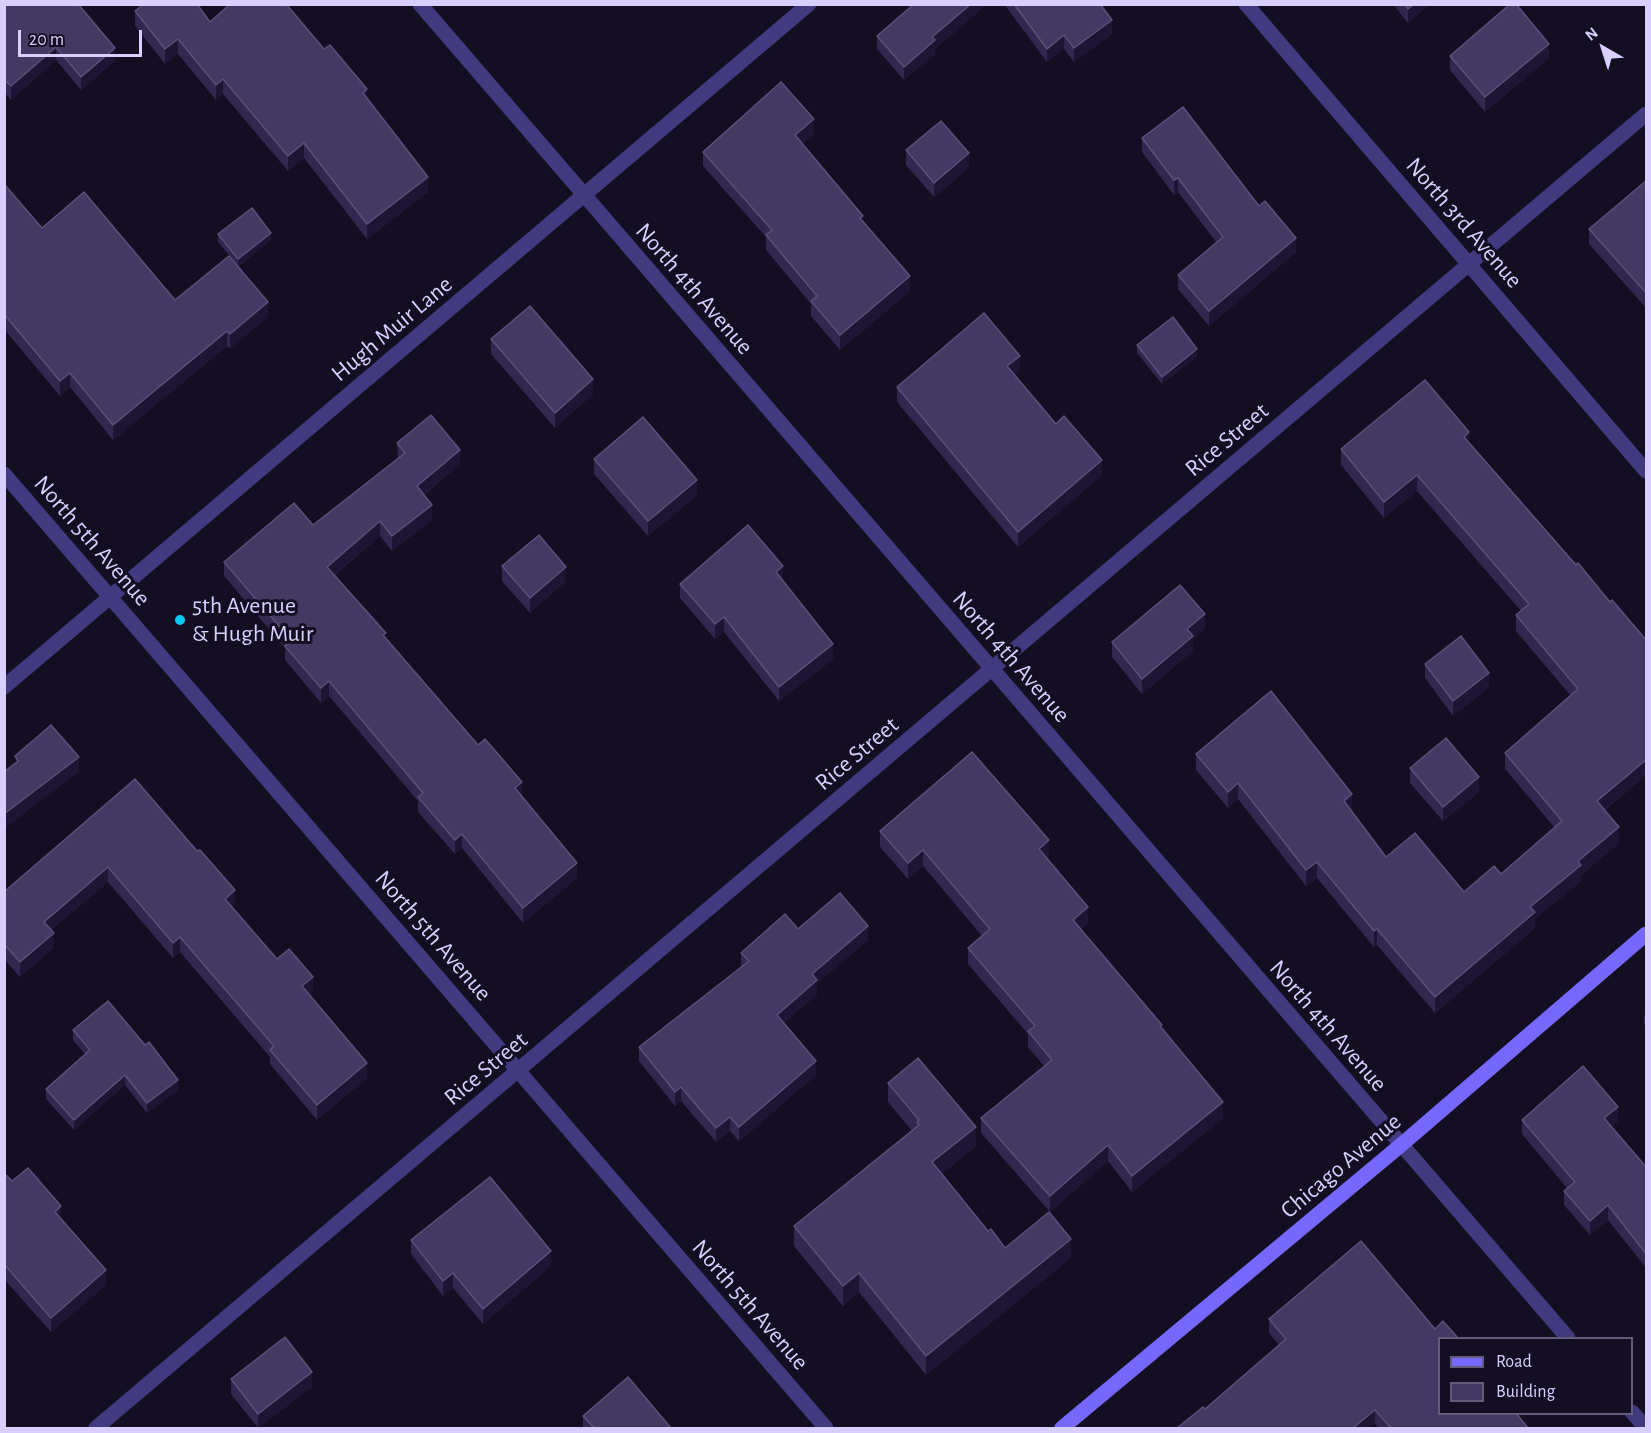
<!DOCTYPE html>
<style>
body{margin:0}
#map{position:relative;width:1651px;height:1433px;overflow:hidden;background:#130e21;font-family:"Alegreya Sans",sans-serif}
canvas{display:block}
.frame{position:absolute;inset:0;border:6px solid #d8cffe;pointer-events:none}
.legend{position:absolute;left:1438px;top:1337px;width:195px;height:78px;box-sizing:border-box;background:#130e21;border:2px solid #625b79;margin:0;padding:8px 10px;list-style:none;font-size:18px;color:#d8cffe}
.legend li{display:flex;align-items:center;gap:12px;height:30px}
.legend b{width:30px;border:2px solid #625b79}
.north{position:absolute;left:1573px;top:18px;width:60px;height:60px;-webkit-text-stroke:4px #130e21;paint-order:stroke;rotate:321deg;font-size:16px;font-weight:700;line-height:24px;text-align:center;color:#d8cffe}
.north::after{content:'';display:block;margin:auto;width:21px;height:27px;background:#d8cffe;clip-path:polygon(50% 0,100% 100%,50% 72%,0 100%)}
.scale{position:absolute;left:18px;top:30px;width:124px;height:27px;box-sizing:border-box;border:3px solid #d8cffe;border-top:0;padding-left:8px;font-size:18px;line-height:21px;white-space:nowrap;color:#d8cffe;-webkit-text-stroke:4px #130e21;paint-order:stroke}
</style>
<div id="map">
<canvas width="1651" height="1433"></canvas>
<div class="frame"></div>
<ul class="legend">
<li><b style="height:8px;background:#7768fc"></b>Road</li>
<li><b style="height:16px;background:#433962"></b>Building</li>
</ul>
<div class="north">N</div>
<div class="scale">20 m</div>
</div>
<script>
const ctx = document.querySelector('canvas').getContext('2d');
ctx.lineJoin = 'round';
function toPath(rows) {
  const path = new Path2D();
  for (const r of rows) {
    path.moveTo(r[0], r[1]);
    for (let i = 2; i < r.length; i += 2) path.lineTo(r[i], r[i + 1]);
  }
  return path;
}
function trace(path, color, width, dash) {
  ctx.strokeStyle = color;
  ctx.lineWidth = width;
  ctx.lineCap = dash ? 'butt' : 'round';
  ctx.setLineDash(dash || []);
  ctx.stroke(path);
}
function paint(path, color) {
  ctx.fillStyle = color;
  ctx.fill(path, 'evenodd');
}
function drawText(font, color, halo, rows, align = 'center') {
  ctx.font = font + ' "Alegreya Sans",sans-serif';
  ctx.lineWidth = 6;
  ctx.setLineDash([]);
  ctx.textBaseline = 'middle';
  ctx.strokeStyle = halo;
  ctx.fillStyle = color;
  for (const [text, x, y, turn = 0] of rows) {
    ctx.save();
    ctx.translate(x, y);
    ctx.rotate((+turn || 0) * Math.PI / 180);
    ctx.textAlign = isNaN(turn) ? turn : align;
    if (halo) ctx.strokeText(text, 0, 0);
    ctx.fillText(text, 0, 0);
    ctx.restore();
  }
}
trace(toPath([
 [420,4,1568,1338],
 [1246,4,1646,471],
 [4,687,809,4],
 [1632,1412,1646,1428],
 [96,1428,1646,114]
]), '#423a7f', 15);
trace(toPath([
 [4,474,826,1428]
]), '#423a7f', 15);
trace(toPath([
 [1062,1428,1401,1145,1646,934]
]), '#7768fc', 15);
paint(toPath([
 [4,4,115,61,81,90,56,60,11,100,4,92],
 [913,4,987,4,935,49,935,54,904,80,877,49,877,36],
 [1004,4,1100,4,1112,34,1074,62,1064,49,1047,62],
 [1393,4,1430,4,1408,23],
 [135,11,210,22,324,49,367,98,428,192,367,239,304,158,288,171,223,94,216,100,178,54,165,64,135,26],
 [1450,56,1549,58,1485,112,1450,70],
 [814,133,802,144,863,221,910,291,840,350,811,316,811,304,766,250,766,237,703,166,703,152],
 [1142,138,1259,206,1296,252,1209,326,1178,289,1178,275,1216,242,1178,192,1174,195,1142,152],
 [906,150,969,168,934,197,906,165],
 [1647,180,1647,309,1589,244,1589,229],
 [4,184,42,228,175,300,234,261,218,242,218,234,271,240,238,267,268,317,230,348,227,346,113,440,70,387,60,396,4,329],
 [491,339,593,394,555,428,491,354],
 [1137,345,1197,356,1162,384,1137,353],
 [1020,371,1014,375,1056,424,1102,475,1018,547,897,402,897,387],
 [397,443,460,464,424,495,432,520,392,551,380,536,335,575,386,638,522,797,577,878,523,923,462,848,455,854,418,812,418,801,329,696,321,703,285,660,285,648,224,576,224,562,313,525,398,458],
 [1469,443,1576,565,1647,641,1647,774,1605,810,1619,843,1581,875,1581,881,1535,919,1535,928,1435,1013,1377,945,1374,947,1317,878,1306,886,1238,799,1228,808,1196,770,1196,754,1352,810,1351,811,1386,857,1464,892,1501,874,1555,828,1505,769,1505,753,1570,695,1516,631,1516,615,1521,611,1417,491,1384,518,1341,465,1341,449],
 [594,459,697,495,648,536,594,474],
 [502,566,566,581,530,613,502,581],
 [783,580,833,659,779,701,724,632,715,639,680,598,680,584],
 [1205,629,1193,639,1193,651,1142,694,1112,657,1112,642],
 [1425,664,1489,687,1453,716,1425,678],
 [1410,768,1479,792,1443,821,1410,783],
 [135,779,235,905,232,907,277,959,313,992,309,995,367,1078,317,1120,270,1064,270,1057,180,952,173,958,108,882,51,930,54,948,20,977,4,959,4,892],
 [880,831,1049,856,1047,858,1088,923,1080,929,1162,1029,1223,1118,1132,1192,1108,1161,1050,1212,981,1133,981,1118,1044,1066,1028,1047,1028,1034,968,964,968,948,982,936,923,866,908,879,880,847],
 [798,929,868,940,817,983,817,994,784,1023,816,1075,739,1141,730,1131,716,1142,681,1101,675,1106,639,1061,639,1047,741,967,741,953],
 [1647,1014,1647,1027,1644,1024,1644,1016],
 [73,1030,178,1090,147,1113,125,1085,74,1130,46,1099,46,1089,85,1054,73,1040],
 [888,1083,976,1146,942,1174,988,1231,1005,1248,1071,1258,926,1375,859,1292,843,1306,794,1246,794,1226,912,1131,888,1102],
 [1522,1120,1618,1121,1611,1127,1647,1168,1647,1269,1608,1220,1590,1235,1564,1205,1564,1191,1567,1188,1522,1134],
 [4,1173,12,1181,61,1219,106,1285,51,1332,4,1279],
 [411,1240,551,1266,483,1324,453,1288,443,1296,411,1254],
 [1269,1319,1440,1338,1528,1428,1379,1428,1375,1424,1205,1409,1279,1345,1269,1333],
 [231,1379,312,1387,258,1428,231,1394],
 [583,1416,671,1428,583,1428]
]), '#32274f');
paint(toPath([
 [971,4,987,4,935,49,935,54,904,80,904,67,932,37],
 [1414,4,1430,4,1408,23,1408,9],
 [1112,20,1112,34,1074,62,1074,48],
 [1064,35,1064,49,1047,62,1047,49],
 [178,39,178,54,165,64,165,49],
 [1549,44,1549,58,1485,112,1485,97],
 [56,47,56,60,11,100,11,86],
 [115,48,115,61,81,90,81,77],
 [223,79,223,94,216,100,216,85],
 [367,89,367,104,363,93],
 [814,119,814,133,795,150,795,135],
 [304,143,304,158,288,171,288,156],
 [969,153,969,168,934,197,934,183],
 [428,177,428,192,367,239,367,224],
 [1178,178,1178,192,1174,195,1174,180],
 [271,233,271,240,238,267,238,259],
 [1296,238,1296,252,1209,326,1209,311],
 [910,276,910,291,840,350,840,335],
 [268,302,268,317,230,348,230,334],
 [227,331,227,346,113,440,113,425],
 [1197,349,1197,356,1162,384,1162,377],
 [1020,356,1020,371,1007,381,1007,366],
 [70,373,70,387,60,396,60,381],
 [593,379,593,394,555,428,555,413],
 [1469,432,1469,448,1464,437],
 [460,450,460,464,417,500,417,486],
 [1102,460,1102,475,1018,547,1018,532],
 [1417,475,1417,491,1384,518,1384,502],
 [697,480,697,495,648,536,648,521],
 [432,505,432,520,392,551,392,536],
 [380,521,380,536,327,581,327,567],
 [783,566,783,581,776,572],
 [566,567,566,581,530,613,530,598],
 [1205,614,1205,629,1193,639,1193,651,1142,694,1142,679,1187,629],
 [724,617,724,632,715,639,715,624],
 [833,644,833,659,779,701,779,687],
 [1489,673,1489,687,1453,716,1453,701],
 [329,681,329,696,321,703,321,688],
 [79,757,79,772,4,829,4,814],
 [1647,759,1647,774,1597,816,1597,801],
 [1479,777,1479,792,1443,821,1443,807],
 [522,782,522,797,515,788],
 [1238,783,1238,799,1228,808,1228,792],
 [1352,794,1352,810,1344,817,1344,801],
 [1619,827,1619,843,1581,875,1581,881,1535,919,1535,928,1435,1013,1435,997,1578,861],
 [462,834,462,848,455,854,455,840],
 [1049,840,1049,856,1039,865,1039,849],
 [923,850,923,866,908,879,908,863],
 [1317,862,1317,878,1306,886,1306,870],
 [577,863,577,878,523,923,523,908],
 [108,867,108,882,44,936,44,922],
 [235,890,235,905,225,913,225,899],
 [1088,907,1088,923,1073,936,1073,920],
 [868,926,868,940,817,983,817,994,777,1029,777,1015,812,974],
 [1377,929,1377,945,1374,947,1374,931],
 [54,933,54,948,20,977,20,962],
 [180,937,180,952,173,958,173,943],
 [313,977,313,992,302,1001,302,986],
 [816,1061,816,1075,739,1141,739,1127],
 [367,1063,367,1078,317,1120,317,1105],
 [125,1075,125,1085,74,1130,74,1120],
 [178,1080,178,1090,147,1113,147,1103],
 [681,1087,681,1101,675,1106,675,1092],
 [1223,1102,1223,1118,1132,1192,1132,1176],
 [1618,1107,1618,1121,1604,1133,1604,1118],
 [730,1117,730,1131,716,1142,716,1128],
 [976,1127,976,1146,932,1182,932,1162],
 [1108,1145,1108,1161,1050,1212,1050,1196],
 [1608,1205,1608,1220,1590,1235,1590,1221],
 [61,1206,61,1221,55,1212],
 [1071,1239,1071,1258,926,1375,926,1356],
 [551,1251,551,1266,483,1324,483,1309],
 [106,1270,106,1285,51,1332,51,1318],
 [453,1273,453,1288,443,1296,443,1281],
 [859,1273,859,1292,843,1306,843,1286],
 [312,1372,312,1387,258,1428,258,1414],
 [1375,1410,1375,1424,1370,1428,1353,1428]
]), '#1e1535');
const building = toPath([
 [4,4,78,4,115,48,81,77,56,47,11,86,4,79,4,4],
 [144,4,197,4,210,22,230,4,286,4,324,49,330,45,367,89,363,93,428,177,367,224,304,143,288,156,223,79,216,85,178,39,165,49,135,11,144,4],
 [914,4,971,4,932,37,935,40,904,67,877,36,914,4],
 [1014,4,1100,4,1112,20,1074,48,1064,35,1047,49,1014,4],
 [1405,4,1414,4,1408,9,1405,4],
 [1510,4,1516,4,1549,44,1485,97,1450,56,1510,4],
 [781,82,814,119,795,135,863,216,860,218,910,276,840,335,811,301,817,296,766,235,772,230,703,152,781,82],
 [1183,107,1259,206,1265,201,1296,238,1209,311,1178,275,1223,237,1178,178,1174,180,1142,138,1183,107],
 [941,121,969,153,934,183,906,150,941,121],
 [1647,180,1647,294,1589,229,1647,180],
 [4,184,42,228,84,192,175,300,229,256,268,302,230,334,227,331,113,425,70,373,60,381,4,314,4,184],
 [252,208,271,233,238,259,218,234,252,208],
 [530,306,593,379,555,413,491,339,530,306],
 [984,313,1020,356,1007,366,1056,424,1064,416,1102,460,1018,532,897,387,984,313],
 [1173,317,1197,349,1162,377,1137,345,1173,317],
 [1425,380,1469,432,1464,437,1576,565,1578,563,1610,602,1612,600,1647,641,1647,759,1597,801,1619,827,1578,861,1581,865,1530,907,1535,912,1435,997,1377,929,1374,931,1317,862,1306,870,1238,783,1228,792,1196,754,1271,691,1352,794,1344,801,1386,857,1415,833,1464,892,1494,866,1501,874,1562,821,1505,753,1578,689,1516,615,1529,604,1417,475,1384,502,1341,449,1425,380],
 [431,415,460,450,417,486,432,505,392,536,380,521,327,567,386,633,383,635,478,745,485,739,522,782,515,788,577,863,523,908,462,834,455,840,418,797,423,793,329,681,321,688,285,646,291,640,224,562,294,503,313,525,405,453,397,443,431,415],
 [643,417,697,480,648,521,594,459,643,417],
 [748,525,783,566,776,572,833,644,779,687,724,617,715,624,680,584,748,525],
 [539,535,566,567,530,598,502,566,539,535],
 [1180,585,1205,614,1187,629,1193,636,1142,679,1112,642,1180,585],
 [1461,636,1489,673,1453,701,1425,664,1461,636],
 [51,725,79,757,4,814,4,772,18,761,15,756,51,725],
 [1446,738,1479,777,1443,807,1410,768,1446,738],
 [972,752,1049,840,1039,849,1088,907,1073,920,1162,1025,1160,1026,1223,1102,1132,1176,1108,1145,1050,1196,981,1118,1052,1060,1028,1031,1035,1026,968,948,990,929,923,850,908,863,880,831,972,752],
 [135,779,197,851,200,850,235,890,225,899,277,959,289,949,313,977,302,986,367,1063,317,1105,270,1050,274,1046,180,937,173,943,108,867,44,922,54,933,20,962,4,944,4,892,135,779],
 [840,893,868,926,812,974,817,980,777,1015,816,1061,739,1127,730,1117,716,1128,681,1087,675,1092,639,1047,749,961,741,953,785,914,798,929,840,893],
 [108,1001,145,1045,149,1042,178,1080,147,1103,125,1075,74,1120,46,1089,90,1050,73,1030,108,1001],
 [918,1058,976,1127,932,1162,988,1231,991,1229,1005,1248,1049,1212,1071,1239,926,1356,859,1273,843,1286,794,1226,919,1125,917,1122,919,1120,888,1083,918,1058],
 [1583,1066,1618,1107,1604,1118,1647,1168,1647,1255,1608,1205,1590,1221,1564,1191,1575,1182,1522,1120,1583,1066],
 [28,1168,61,1206,55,1212,106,1270,51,1318,4,1264,4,1173,12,1181,28,1168],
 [490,1177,551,1251,483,1309,453,1273,443,1281,411,1240,490,1177],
 [1361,1241,1435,1329,1443,1321,1458,1338,1440,1338,1440,1413,1516,1413,1528,1428,1391,1428,1375,1410,1353,1428,1177,1428,1203,1407,1205,1409,1286,1339,1269,1319,1361,1241],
 [285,1337,312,1372,258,1414,231,1379,285,1337],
 [628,1377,671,1428,594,1428,583,1416,628,1377]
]);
paint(building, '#433962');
trace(building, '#5b507a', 1.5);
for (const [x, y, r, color] of [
 [180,620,6,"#05c9f3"]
]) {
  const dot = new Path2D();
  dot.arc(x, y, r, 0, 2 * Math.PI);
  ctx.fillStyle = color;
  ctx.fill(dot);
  trace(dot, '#130e21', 2);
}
drawText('24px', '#d8cffe', '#130e21', [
 ["North 3rd Avenue",1464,223,49],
 ["North 4th Avenue",694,289,49],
 ["Hugh Muir Lane",392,329,-40],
 ["Rice Street",1227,440,-40],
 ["North 5th Avenue",92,541,49],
 ["North 4th Avenue",1011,657,49],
 ["Rice Street",857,754,-40],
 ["North 5th Avenue",433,936,49],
 ["North 4th Avenue",1328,1026,49],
 ["Rice Street",486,1069,-40],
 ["Chicago Avenue",1341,1166,-40],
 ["North 5th Avenue",750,1305,49]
]);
drawText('24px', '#d8cffe', '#130e21', [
 ["5th Avenue",192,606],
 ["& Hugh Muir",192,634]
], 'left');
</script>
